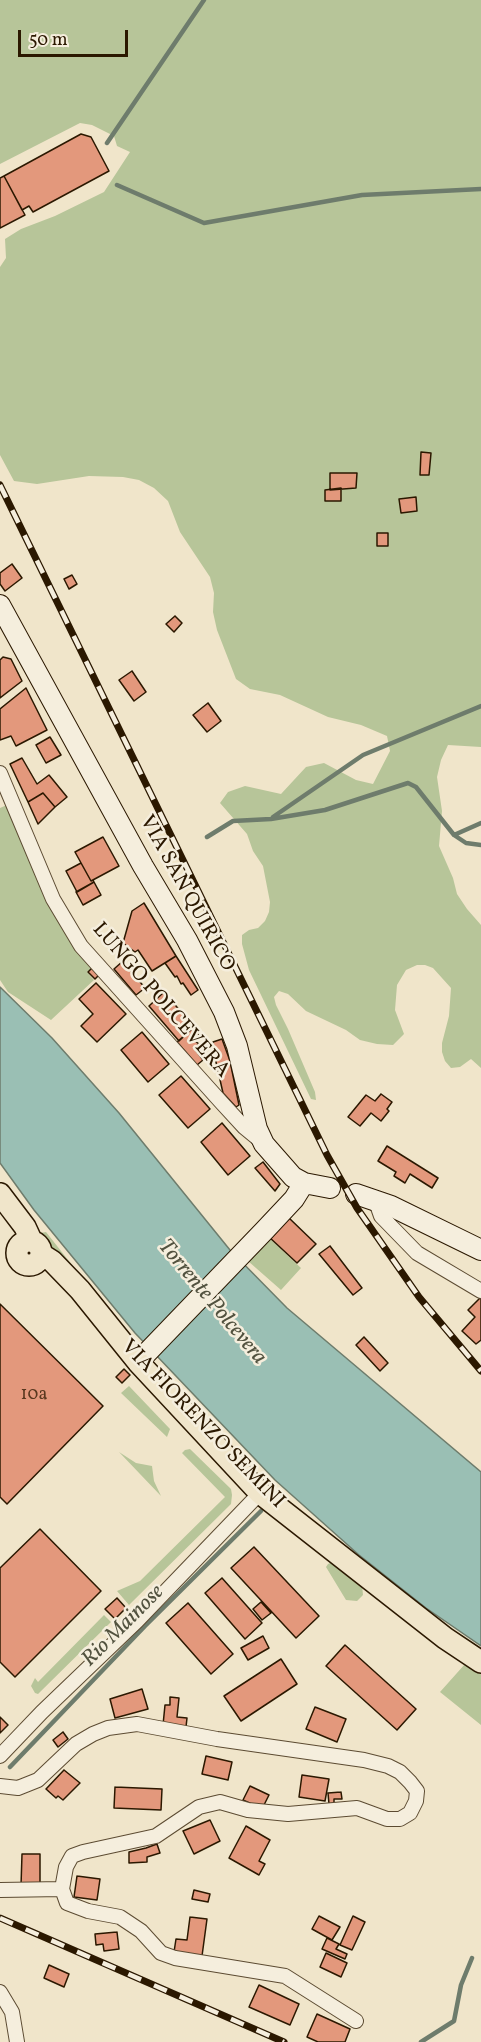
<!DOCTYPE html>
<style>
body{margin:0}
#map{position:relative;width:481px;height:2042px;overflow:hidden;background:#f0e5ca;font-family:Vollkorn,serif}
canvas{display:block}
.scale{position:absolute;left:18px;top:30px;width:110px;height:27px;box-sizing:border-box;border:3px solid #2b1800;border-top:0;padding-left:8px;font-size:18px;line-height:21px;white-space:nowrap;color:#2b1800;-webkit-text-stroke:4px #f5eedd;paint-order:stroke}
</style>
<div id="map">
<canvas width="481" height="2042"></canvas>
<div class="scale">50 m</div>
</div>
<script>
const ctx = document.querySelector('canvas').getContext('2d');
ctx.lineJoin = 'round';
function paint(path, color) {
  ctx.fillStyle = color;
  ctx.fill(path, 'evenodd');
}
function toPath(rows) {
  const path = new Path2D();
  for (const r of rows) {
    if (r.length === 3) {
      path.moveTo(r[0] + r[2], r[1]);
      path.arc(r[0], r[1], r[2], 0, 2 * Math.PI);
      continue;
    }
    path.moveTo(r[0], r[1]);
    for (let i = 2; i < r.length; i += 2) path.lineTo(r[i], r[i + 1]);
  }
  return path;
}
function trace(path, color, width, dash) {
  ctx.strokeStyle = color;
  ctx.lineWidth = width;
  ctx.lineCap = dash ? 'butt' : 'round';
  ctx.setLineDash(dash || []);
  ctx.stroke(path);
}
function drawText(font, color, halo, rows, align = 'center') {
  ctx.font = font + ' Vollkorn,serif';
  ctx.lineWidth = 5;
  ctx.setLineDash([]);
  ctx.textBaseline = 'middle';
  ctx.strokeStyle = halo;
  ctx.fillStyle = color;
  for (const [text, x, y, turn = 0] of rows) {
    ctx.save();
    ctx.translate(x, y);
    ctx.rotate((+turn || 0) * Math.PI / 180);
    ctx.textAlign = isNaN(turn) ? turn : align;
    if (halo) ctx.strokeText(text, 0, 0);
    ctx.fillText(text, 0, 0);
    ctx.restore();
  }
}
paint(toPath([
 [0,0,481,0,481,747,448,745,441,760,437,777,442,811,439,846,453,878,457,894,467,909,481,925,481,1068,471,1059,460,1067,451,1068,445,1061,442,1052,442,1043,449,1016,451,988,433,968,425,965,417,965,406,970,397,985,395,1010,404,1034,393,1045,377,1044,360,1040,346,1030,306,1011,288,994,279,991,274,997,276,1005,288,1029,315,1092,316,1100,311,1099,249,970,242,944,242,935,249,930,258,928,265,921,269,912,270,902,263,866,253,851,247,834,220,803,228,792,245,786,281,794,306,767,324,763,356,780,373,784,390,751,387,736,361,725,328,717,280,695,250,689,236,679,217,630,213,612,214,593,210,577,180,532,168,501,154,488,139,480,123,477,89,476,37,484,14,481,0,455,0,267,6,258,5,239,21,229,55,216,104,192,130,152,117,146,114,136,92,125,80,123,0,164],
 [7,805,48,900,86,963,92,968,87,972,94,980,51,1020,8,992,0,980,0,808],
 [46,1232,76,1270,51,1255,34,1234],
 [269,1238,301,1268,281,1290,248,1261],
 [28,1243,36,1260,27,1263,22,1261,19,1252,24,1244],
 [129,1386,170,1429,167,1437,121,1393],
 [190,1449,231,1489,232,1495,231,1504,129,1605,117,1591,140,1581,225,1497,182,1453,185,1450],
 [119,1452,136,1463,152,1466,154,1481,161,1496],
 [332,1562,362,1585,363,1595,357,1601,346,1600,326,1567,328,1564],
 [104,1615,111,1622,38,1694,35,1693,31,1686,35,1678,38,1682],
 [465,1664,481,1674,481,1725,440,1692]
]), '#b7c599');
const water = toPath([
 [0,987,52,1038,119,1113,230,1250,287,1308,481,1472,481,1646,426,1608,359,1555,275,1480,135,1333,34,1210,0,1163,0,987]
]);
paint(water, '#9abfb4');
trace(water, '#6e7c6c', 1.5);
trace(toPath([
 [107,143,204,0],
 [117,185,204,223,362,195,481,189],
 [273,817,363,755,481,706],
 [454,835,481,823],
 [207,837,233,821,271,819,325,810,408,783,416,787,454,835,466,843,481,845],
 [10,1767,145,1626,261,1511],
 [421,2042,454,2021,461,1985,472,1958]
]), '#6e7c6c', 4.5);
const building = toPath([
 [81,134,91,137,109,171,33,212,29,206,22,210,4,176,81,134],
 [4,176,25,215,0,228,0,178,4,176],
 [421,452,431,453,429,475,420,475,421,452],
 [330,473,357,473,356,488,330,490,330,473],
 [341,488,341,501,325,501,325,490,341,488],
 [416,497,417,511,401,513,399,499,416,497],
 [377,533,388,533,388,546,377,546,377,533],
 [12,564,22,578,5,591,0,584,0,573,12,564],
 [72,575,77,584,69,589,64,579,72,575],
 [175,616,182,623,174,632,166,624,175,616],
 [3,657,11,659,22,681,0,698,0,660,3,657],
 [132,671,146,692,134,701,119,680,132,671],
 [26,688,47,730,16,746,11,736,0,740,0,709,26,688],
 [208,703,221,721,207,732,193,715,208,703],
 [50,737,61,755,46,763,36,745,50,737],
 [22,758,37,784,49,775,67,797,55,807,43,793,28,802,10,764,22,758],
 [43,793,55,807,38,824,28,802,43,793],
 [103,837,119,866,91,881,75,852,103,837],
 [81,863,91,881,93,880,94,882,77,892,66,871,81,863],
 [94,882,101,895,83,905,76,892,94,882],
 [144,903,176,956,152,971,138,950,135,952,123,943,132,911,144,903],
 [176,956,198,990,191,995,183,983,181,984,177,976,175,977,165,963,176,956],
 [123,961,145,988,136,995,114,969,123,961],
 [92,968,99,975,95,979,88,972,92,968],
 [96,983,126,1014,97,1042,81,1026,93,1014,79,999,96,983],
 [164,992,194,1027,179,1041,149,1006,164,992],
 [193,1028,200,1037,195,1041,199,1044,194,1048,203,1060,197,1065,177,1042,193,1028],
 [142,1032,169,1064,148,1082,121,1050,142,1032],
 [222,1039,230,1061,239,1105,236,1107,223,1093,216,1062,213,1042,222,1039],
 [181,1076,210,1109,188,1128,159,1095,181,1076],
 [381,1094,392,1102,387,1109,389,1111,381,1121,371,1113,360,1126,348,1117,366,1095,375,1101,381,1094],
 [222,1123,250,1156,228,1175,201,1142,222,1123],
 [387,1146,438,1178,432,1188,410,1174,405,1183,394,1176,396,1172,378,1161,387,1146],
 [263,1162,280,1184,275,1191,255,1168,263,1162],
 [289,1218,316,1244,297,1263,269,1237,289,1218],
 [330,1246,362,1288,353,1295,319,1254,330,1246],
 [481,1297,481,1340,476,1344,462,1331,475,1317,468,1310,481,1297],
 [0,1304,103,1406,7,1504,0,1497,0,1304],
 [364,1337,388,1363,380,1371,356,1345,364,1337],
 [124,1369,130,1375,122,1383,116,1377,124,1369],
 [40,1529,101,1591,15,1677,0,1662,0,1568,40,1529],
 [254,1547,319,1616,296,1638,231,1568,254,1547],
 [222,1578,262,1623,245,1639,205,1593,222,1578],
 [117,1598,126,1608,115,1619,105,1609,117,1598],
 [261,1602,271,1613,262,1620,253,1609,261,1602],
 [188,1603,233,1654,211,1674,166,1623,188,1603],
 [263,1636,269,1648,248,1660,241,1648,263,1636],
 [345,1645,416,1709,397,1730,326,1666,345,1645],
 [281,1659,297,1684,241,1721,224,1696,281,1659],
 [142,1689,148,1709,115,1718,110,1699,142,1689],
 [170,1697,179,1698,177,1717,187,1718,186,1727,163,1725,165,1705,170,1705,170,1697],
 [315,1707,346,1719,337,1742,306,1729,315,1707],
 [0,1717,8,1725,0,1733,0,1717],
 [63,1732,68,1739,58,1747,53,1740,63,1732],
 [206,1756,232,1762,228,1780,202,1774,206,1756],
 [64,1770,80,1783,63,1800,58,1796,56,1798,46,1789,64,1770],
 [302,1775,329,1779,325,1801,299,1797,302,1775],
 [250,1786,269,1795,262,1809,243,1800,250,1786],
 [115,1787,162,1789,161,1810,114,1808,115,1787],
 [341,1792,342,1799,334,1799,334,1804,329,1804,328,1793,341,1792],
 [210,1820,220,1841,194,1854,183,1831,210,1820],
 [246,1826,270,1840,259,1861,265,1864,259,1875,229,1858,246,1826],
 [157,1844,160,1853,147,1857,147,1862,129,1863,129,1852,146,1848,157,1844],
 [22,1854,40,1854,40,1886,21,1886,22,1854],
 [77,1876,100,1879,97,1900,74,1897,77,1876],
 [194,1890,210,1894,208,1902,192,1899,194,1890],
 [319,1916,340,1927,332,1940,312,1929,319,1916],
 [353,1916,365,1922,352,1950,340,1945,353,1916],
 [190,1917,207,1919,202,1956,174,1952,176,1939,187,1940,190,1917],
 [117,1932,119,1949,104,1951,103,1944,96,1945,95,1934,117,1932],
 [327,1938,339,1944,336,1949,347,1954,345,1959,322,1949,327,1938],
 [326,1953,347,1963,341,1977,320,1967,326,1953],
 [49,1965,69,1974,64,1987,44,1978,49,1965],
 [259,1985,299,2004,290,2025,249,2007,259,1985],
 [317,2014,350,2029,345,2042,318,2042,307,2037,317,2014]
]);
paint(building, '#e3987c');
trace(building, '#2b1800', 1.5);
const street = toPath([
 [0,773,53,899,81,946,221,1102,244,1127,261,1141],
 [375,1199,381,1216,417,1253,481,1291],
 [0,1756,42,1712,137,1621,260,1493],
 [0,1786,18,1788,38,1780,76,1744,93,1734,108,1728,137,1724,217,1739,364,1760,388,1766,400,1772,410,1782,417,1791,416,1801,410,1813,400,1819,387,1819,357,1808,288,1814,248,1810,220,1802,199,1807,156,1836,83,1852,72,1856,66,1867,62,1889,67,1903,88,1911,120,1917,141,1931,161,1953,175,1958,285,1976,356,2021],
 [0,1890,62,1889],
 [0,1992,12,2012,17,2042]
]);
const secondary = toPath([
 [0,605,143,866,187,940,224,1012,237,1046,257,1129,264,1144,293,1177,304,1183,330,1188],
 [356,1194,391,1206,481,1250],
 [138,1362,264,1231,294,1199,304,1183]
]);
const primary = toPath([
 [0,1194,25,1227,31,1240],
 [29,1253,12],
 [41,1254,52,1261,80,1290,138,1362,260,1493,445,1638,481,1662]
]);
trace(street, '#5c4b32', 16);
trace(secondary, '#2b1800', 22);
trace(primary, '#2b1800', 24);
trace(street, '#f5eedd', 14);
trace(secondary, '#f5eedd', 20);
trace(primary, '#f0e5ca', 21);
const rail = toPath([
 [0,485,327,1155,357,1208,419,1297,481,1371],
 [0,1918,284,2042]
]);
trace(rail, '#2b1800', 7);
trace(rail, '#f5eedd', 4.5, [14]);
drawText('18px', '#59381f', null, [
 ["10a",34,1396]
]);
drawText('21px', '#2b1800', '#f5eedd', [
 ["VIA SAN QUIRICO",186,894,61],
 ["LUNGO POLCEVERA",160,1001,49],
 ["VIA FIORENZO SEMINI",202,1425,46]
]);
drawText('italic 22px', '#52523f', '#f5eedd', [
 ["Torrente Polcevera",211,1303,50],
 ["Rio Mainose",124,1627,-45]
]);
</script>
